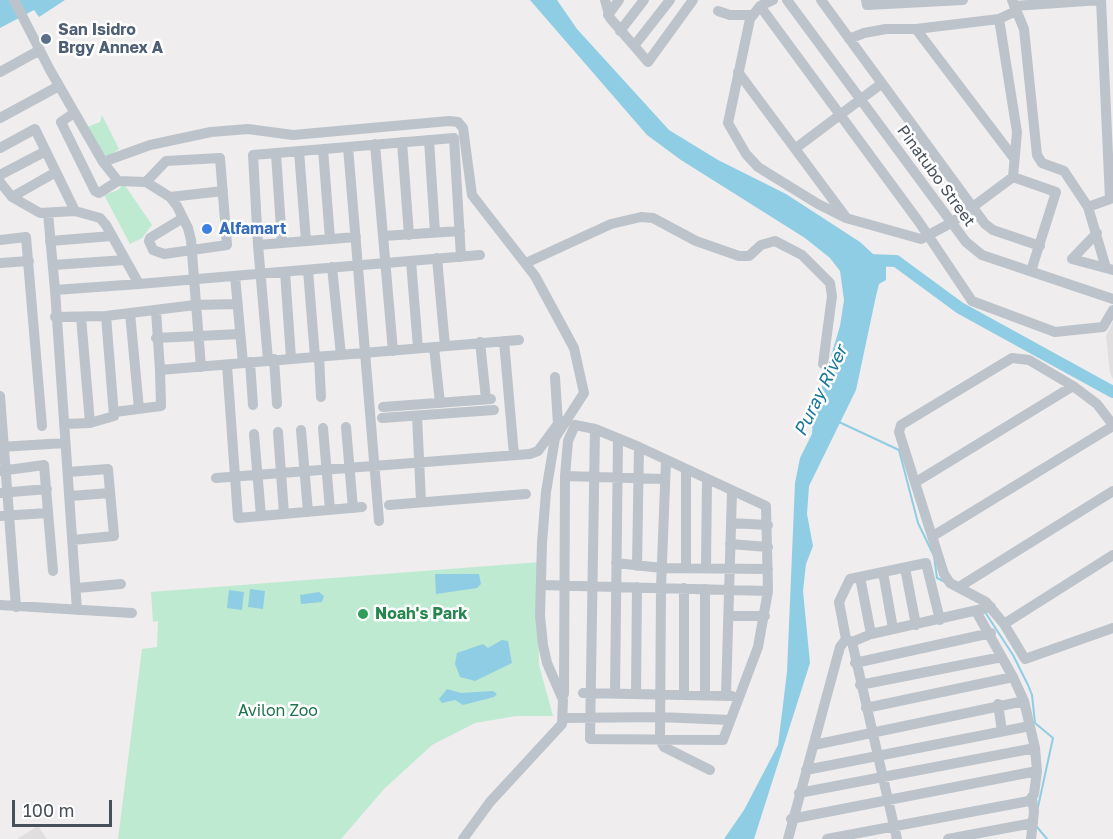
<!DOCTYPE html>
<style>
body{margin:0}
#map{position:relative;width:1113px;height:839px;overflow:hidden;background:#efeded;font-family:"Golos Text",sans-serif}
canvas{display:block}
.scale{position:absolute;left:12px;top:800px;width:100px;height:27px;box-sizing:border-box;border:3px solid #474f59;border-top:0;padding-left:8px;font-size:18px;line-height:21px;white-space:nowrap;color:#474f59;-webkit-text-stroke:4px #fff;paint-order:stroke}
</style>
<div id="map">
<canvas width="1113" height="839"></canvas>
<div class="scale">100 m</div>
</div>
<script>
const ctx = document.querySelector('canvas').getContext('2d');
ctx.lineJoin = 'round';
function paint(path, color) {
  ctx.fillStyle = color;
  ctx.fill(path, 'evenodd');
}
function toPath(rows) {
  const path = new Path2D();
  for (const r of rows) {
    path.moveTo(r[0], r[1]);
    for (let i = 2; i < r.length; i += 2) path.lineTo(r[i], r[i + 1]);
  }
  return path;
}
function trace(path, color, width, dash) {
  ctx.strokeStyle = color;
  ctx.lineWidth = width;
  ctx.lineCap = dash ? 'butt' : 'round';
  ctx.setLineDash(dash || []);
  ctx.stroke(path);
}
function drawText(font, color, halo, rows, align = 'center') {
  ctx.font = font + ' "Golos Text",sans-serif';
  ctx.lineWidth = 5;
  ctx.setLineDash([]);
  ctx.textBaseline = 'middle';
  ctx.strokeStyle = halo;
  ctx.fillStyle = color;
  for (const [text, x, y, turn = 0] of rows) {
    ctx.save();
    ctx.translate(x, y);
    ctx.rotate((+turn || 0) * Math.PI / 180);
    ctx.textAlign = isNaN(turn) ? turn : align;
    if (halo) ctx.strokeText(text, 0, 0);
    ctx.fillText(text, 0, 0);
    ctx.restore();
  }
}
paint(toPath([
 [1113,321,1113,379,1110,373,1106,336],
 [38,826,47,839,17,839]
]), '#e0dede');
paint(toPath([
 [102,115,119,149,109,156,102,155,87,127,100,122],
 [124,184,152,225,142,238,130,244,104,195,118,190],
 [540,562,538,614,539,665,553,716,516,716,475,723,432,745,384,789,341,839,118,839,142,649,157,647,158,621,153,622,151,592]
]), '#beead2');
paint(toPath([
 [0,0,65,0,39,17,34,10,0,28],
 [530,0,557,0,577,29,669,130,718,160,786,194,860,242,886,266,886,280,879,284,876,296,856,390,809,486,807,514,813,546,806,564,803,591,810,663,754,839,724,839,744,810,778,745,787,672,795,483,800,458,812,434,813,416,840,326,844,300,840,271,830,258,805,238,681,160,647,135],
 [435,574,479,574,481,584,477,588,436,594],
 [250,589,265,591,263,609,248,607],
 [229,590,244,592,242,610,227,608],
 [319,592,324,596,322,602,301,604,300,595],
 [502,640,508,641,512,663,475,681,460,677,455,664,457,653,483,644,488,648],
 [447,689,461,693,493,691,497,694,494,697,463,705,455,700,442,703,439,699]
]), '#8fcde4');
trace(toPath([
 [839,422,899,450,918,523,934,556,937,578,945,582],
 [985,612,1013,655,1028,685,1032,695,1035,723,1053,738,1038,807],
 [1037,827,1047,839]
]), '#8fcde4', 2);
trace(toPath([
 [868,260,896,261,960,308,1113,392]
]), '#8fcde4', 12);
trace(toPath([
 [14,0,50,70,103,162,118,181,146,182,170,197,177,206,188,228,191,240,201,367],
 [605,0,610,18,648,62,693,0],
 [773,0,760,6,750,19,728,123,746,154,758,167,818,204,846,218,921,239,951,223,1013,177],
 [787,0,966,242,982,255,1113,299],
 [821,0,985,224,993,230,1040,246],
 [866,0,867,5,963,0],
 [1012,0,1024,29,1037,155,1042,163,1064,171,1088,207,1106,268],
 [1101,0,1110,199],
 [760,6,919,222,972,301,1055,332,1103,327,1113,310],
 [1014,6,1101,0],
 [718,11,730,15,751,15],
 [608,15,619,0],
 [999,19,1017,132,1013,177,1056,192,1031,271],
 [916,29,1013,157],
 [620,31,644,0],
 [849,39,864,33,886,29,916,29,999,19,1016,11],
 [634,46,670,0],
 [0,72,40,50],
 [738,72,845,216],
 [74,113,61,122,95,191,99,193,118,181],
 [0,118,59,86],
 [429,140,435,232],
 [402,142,409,235],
 [375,144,393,351],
 [348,147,379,521],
 [0,148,35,129,75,211,40,213,12,197,0,182],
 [796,148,881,84],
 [323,149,330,239],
 [299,151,306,241],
 [276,154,282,243,258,245,253,155,454,138,461,257],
 [103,162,150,145,211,132,248,129,293,135,449,121,458,122,463,128,472,195,535,276,574,348,584,393,555,438,546,492,542,543,540,616,543,645,547,663,563,700,562,724,490,802,463,839],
 [0,175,46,151],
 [146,182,166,161,220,158,227,245,164,254,153,250,149,241,150,238,183,218],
 [12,197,56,172],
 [170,197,223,191],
 [1088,207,1113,198],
 [75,211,100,218,106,225,139,284,480,255],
 [48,213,55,290,139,284],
 [1097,233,1072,259,1113,270],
 [383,236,460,231],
 [0,240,26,237,42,426],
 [50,241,112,236],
 [282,243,356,237],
 [258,245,268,360],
 [437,258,445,346],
 [411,261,418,348],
 [0,263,29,261],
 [526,263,611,224,641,217,653,218,696,241,739,256,749,256,761,245,775,241,802,255,830,283,832,296,823,364],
 [53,265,125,260],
 [332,267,341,355],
 [308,270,315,357],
 [285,272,291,358],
 [235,276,243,363],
 [55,290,77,610],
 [156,311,160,370,519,340],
 [130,313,139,409],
 [55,317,106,316,195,305,236,304],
 [81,317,90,423],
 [156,338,240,334],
 [504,341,514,455],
 [480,342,486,399],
 [434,347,440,403],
 [319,356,321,397],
 [274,359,277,404],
 [250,362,253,405],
 [227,365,238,518,362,507],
 [1073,386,1029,360,1012,358,901,425,899,432,944,574,950,583,986,602,1004,624,1025,659,1113,628],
 [0,396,16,607],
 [383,407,491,399],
 [115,412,161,406,160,370],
 [417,416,421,501],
 [382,418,494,410],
 [64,424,90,423,114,416,106,316],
 [346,427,353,508],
 [323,428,330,510],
 [301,430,308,512],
 [278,432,284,514],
 [254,434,261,516],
 [0,447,65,443],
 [666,461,661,588,660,740,664,747,710,770],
 [686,470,686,568],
 [0,471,44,465,53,571],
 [68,472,108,469,114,536,73,540],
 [565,476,664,479],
 [216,478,530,454,538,451,558,424,555,377],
 [916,482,1073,386,1097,404,1113,425],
 [0,493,47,489],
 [70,496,110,493],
 [389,505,526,494],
 [0,516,48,513],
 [731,523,768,525],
 [933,536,1113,426],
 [730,544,768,547],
 [616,563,662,568,768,569],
 [637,566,639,447],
 [706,567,707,479],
 [905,568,916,625],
 [883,572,893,629],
 [860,577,871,634],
 [541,585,768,591],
 [959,587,1113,491],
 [77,588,121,584],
 [684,588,684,695],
 [0,605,132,613],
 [977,613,1013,677],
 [730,616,765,616],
 [1004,624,1113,555],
 [852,642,871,634,991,607],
 [855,663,991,633],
 [860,685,1002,657],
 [583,693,732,696],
 [615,693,618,438],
 [564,694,565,476,568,441,575,425,595,429,639,447,766,506,768,591,758,647,723,740,590,739,595,429],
 [636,694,637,587],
 [705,694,705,589],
 [726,695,732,492],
 [998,704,1002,731],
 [564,718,659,717,730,720],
 [814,745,1024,701],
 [806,770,1030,726],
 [799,793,1035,748],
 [791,819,1037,771],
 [788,839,840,647,846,639],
 [827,839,1029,801,1034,794,1037,771,1035,748,1024,701,1013,677,866,708],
 [897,839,852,642,846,639,839,602,850,579,926,563,940,620],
 [948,839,1033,823],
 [1031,839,1034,811,1032,799]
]), '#bcc3cb', 10);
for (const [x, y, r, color] of [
 [46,39,6,"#5c6f8a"],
 [207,229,6,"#3f7fe0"],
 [363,614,6,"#2e9e5b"]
]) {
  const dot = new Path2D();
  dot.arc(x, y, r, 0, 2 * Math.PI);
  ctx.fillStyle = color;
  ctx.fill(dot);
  trace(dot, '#fff', 2);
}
drawText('bold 16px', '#4e5e75', '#fff', [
 ["San Isidro",58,30],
 ["Brgy Annex A",58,48]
], 'left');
drawText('16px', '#474f59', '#fff', [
 ["Pinatubo Street",936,176,54]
]);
drawText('bold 16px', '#366cbe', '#fff', [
 ["Alfamart",219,229]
], 'left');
drawText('bold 16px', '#27864d', '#fff', [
 ["Noah's Park",375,614]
], 'left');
drawText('16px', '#1e734e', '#fff', [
 ["Avilon Zoo",278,711]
]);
drawText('italic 18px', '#18779b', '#fff', [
 ["Puray River",821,391,-64]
]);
</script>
